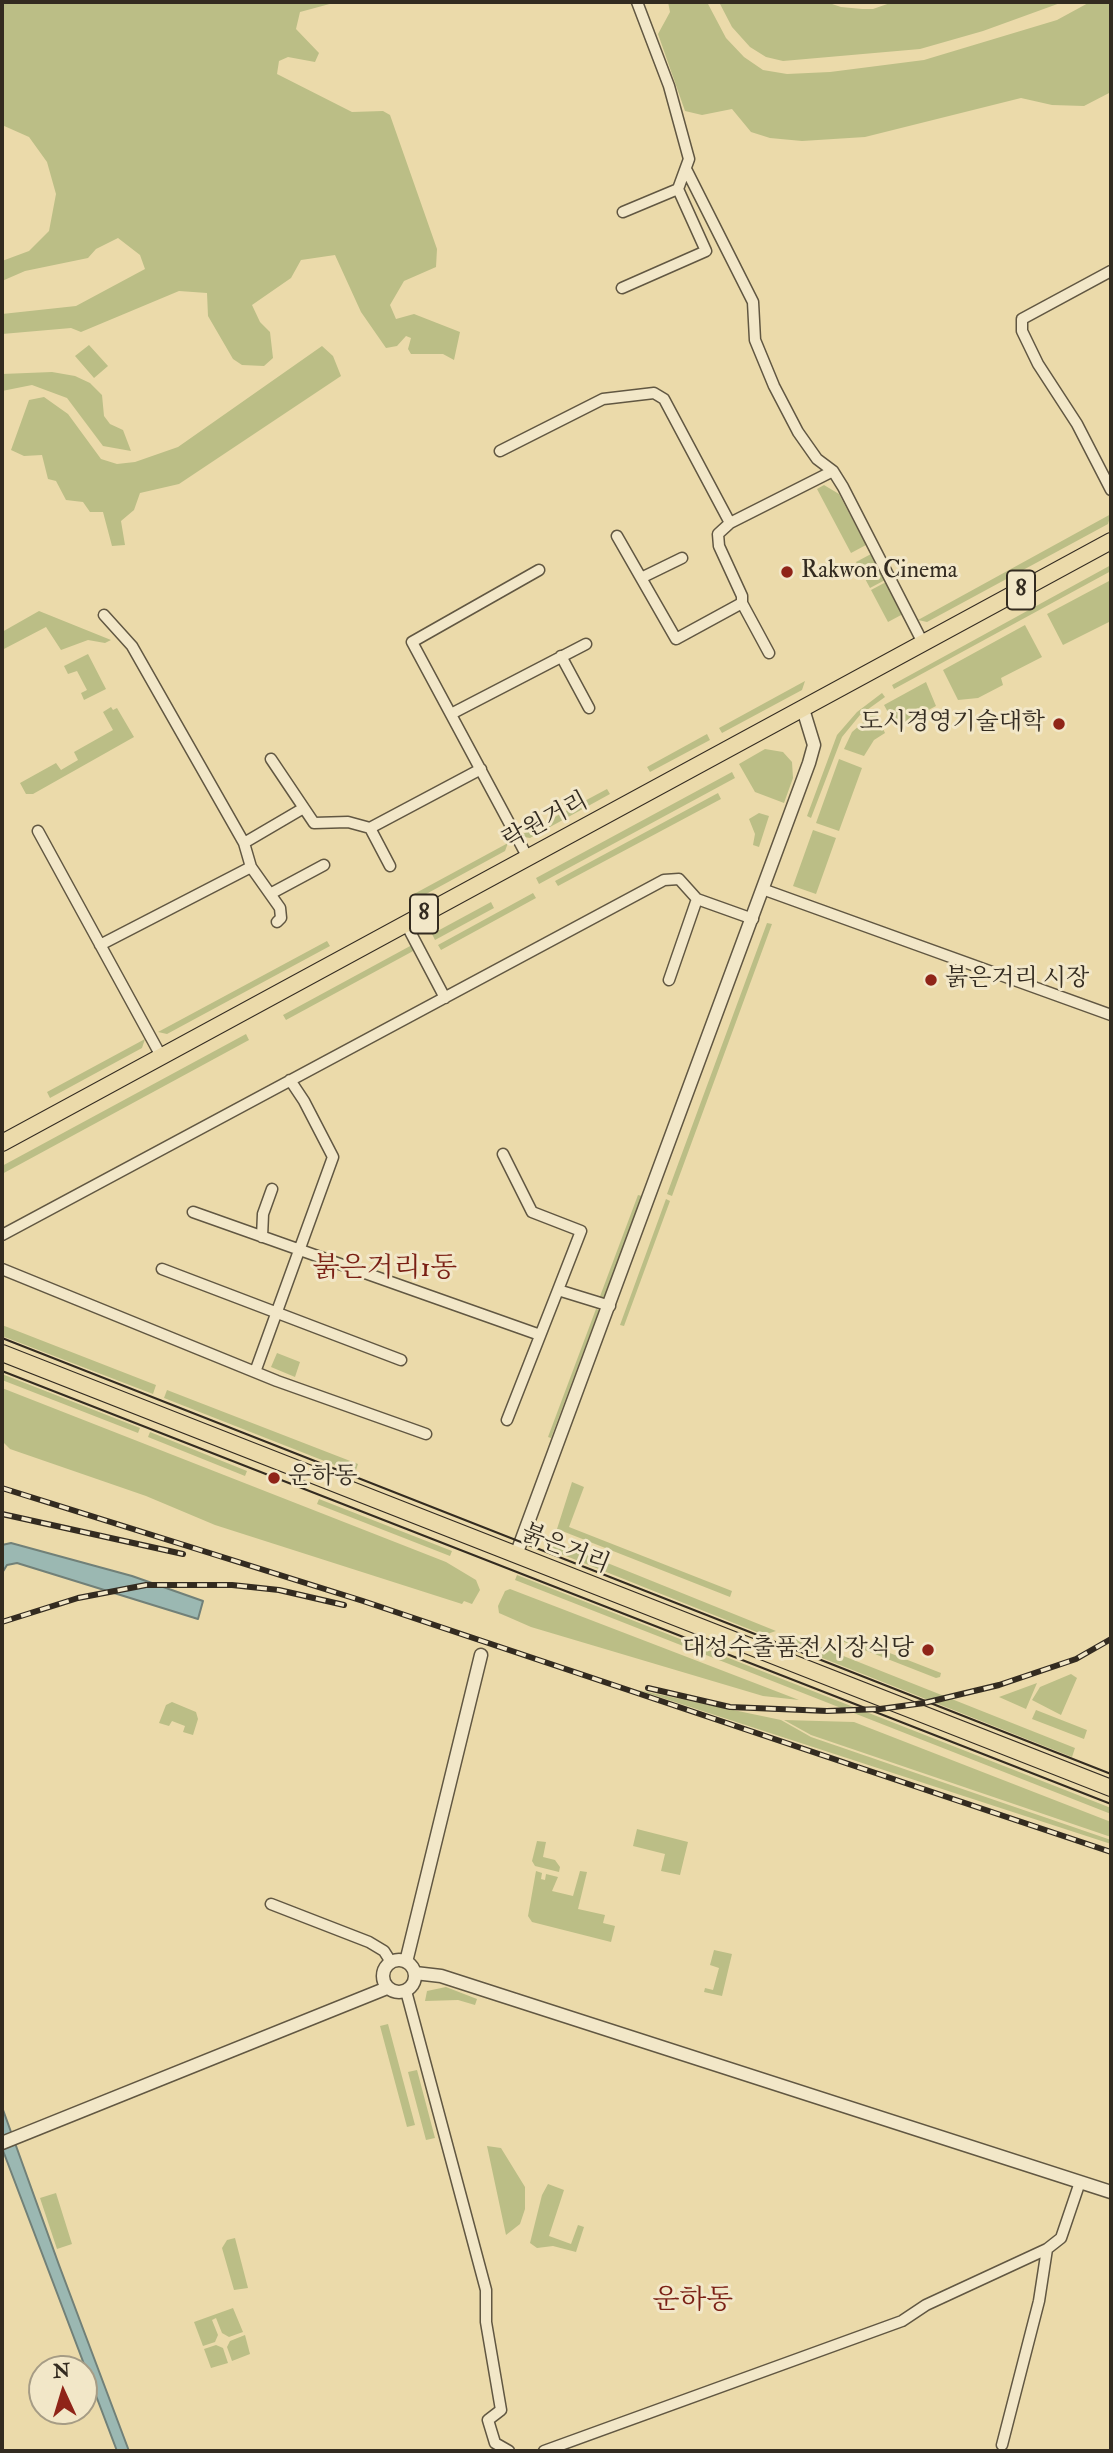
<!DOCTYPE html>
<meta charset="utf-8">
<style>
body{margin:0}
#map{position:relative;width:1113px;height:2453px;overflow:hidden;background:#ebdaaa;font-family:"IM FELL Double Pica",serif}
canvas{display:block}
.frame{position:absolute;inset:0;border:4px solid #332b20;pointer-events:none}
.north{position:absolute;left:28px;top:2355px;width:70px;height:70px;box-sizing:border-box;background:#f2e7c8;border:2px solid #a69c85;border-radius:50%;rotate:356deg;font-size:19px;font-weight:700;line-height:28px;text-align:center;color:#332b20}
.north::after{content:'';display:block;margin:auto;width:24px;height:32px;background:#8f2418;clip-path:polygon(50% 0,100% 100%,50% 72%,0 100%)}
</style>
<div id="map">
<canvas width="1113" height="2453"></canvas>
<div class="frame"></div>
<div class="north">N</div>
</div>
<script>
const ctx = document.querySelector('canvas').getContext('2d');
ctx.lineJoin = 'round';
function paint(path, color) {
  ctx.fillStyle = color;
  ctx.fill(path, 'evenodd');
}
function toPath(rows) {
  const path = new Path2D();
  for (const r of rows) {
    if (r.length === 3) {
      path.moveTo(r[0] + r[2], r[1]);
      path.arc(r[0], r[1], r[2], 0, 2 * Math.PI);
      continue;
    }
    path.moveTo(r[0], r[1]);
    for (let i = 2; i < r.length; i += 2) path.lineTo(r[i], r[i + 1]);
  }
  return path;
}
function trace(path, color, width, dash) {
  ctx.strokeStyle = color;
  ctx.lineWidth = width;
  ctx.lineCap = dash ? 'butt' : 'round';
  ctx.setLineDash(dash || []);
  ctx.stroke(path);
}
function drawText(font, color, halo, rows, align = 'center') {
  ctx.font = font + ' "IM FELL Double Pica","Noto Serif KR",serif';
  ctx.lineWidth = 6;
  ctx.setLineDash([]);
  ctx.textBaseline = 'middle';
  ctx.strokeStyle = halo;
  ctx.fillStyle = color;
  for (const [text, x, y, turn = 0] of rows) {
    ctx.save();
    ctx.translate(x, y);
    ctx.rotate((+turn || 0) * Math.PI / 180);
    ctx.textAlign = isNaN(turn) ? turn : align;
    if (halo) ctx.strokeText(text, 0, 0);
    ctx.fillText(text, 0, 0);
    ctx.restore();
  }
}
paint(toPath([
 [2,2,337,2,300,12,296,29,319,53,315,62,288,57,279,61,277,74,352,112,383,111,390,115,437,249,436,267,404,281,390,305,396,319,414,314,460,332,454,360,443,354,411,354,408,349,411,338,406,336,397,346,386,348,361,312,335,255,301,260,291,278,252,305,260,322,270,332,273,358,264,366,242,365,233,359,208,316,207,293,179,291,81,332,71,328,2,334,2,314,76,306,145,269,140,255,118,238,96,249,88,258,25,271,2,281,2,261,29,251,49,231,56,194,47,162,29,137,2,125],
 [668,2,707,2,726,38,744,57,763,70,787,74,830,72,924,60,1057,20,1090,2,1111,2,1111,92,1084,106,1052,105,1021,98,865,137,802,141,770,138,751,132,732,109,702,115,685,111,658,34,670,12],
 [719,2,826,2,841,7,862,9,873,9,893,2,1063,2,983,31,920,49,783,61,766,57,750,47,732,27],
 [89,345,108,366,94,378,75,356],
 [322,346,333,356,341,376,179,484,140,493,134,510,121,521,125,545,112,546,103,512,90,512,83,502,66,500,56,481,48,479,42,455,24,456,11,450,29,400,44,397,68,414,101,459,117,464,135,462,178,447],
 [52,372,75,376,90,383,102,395,104,416,110,424,123,430,131,451,103,446,67,398,32,385,2,391,2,374],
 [824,485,839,494,866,545,851,553,817,489],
 [1111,514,1108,524,927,622,918,620],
 [871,554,885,580,870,588,856,562],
 [1111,565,1111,571,894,689,892,685],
 [1109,581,1111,621,1063,645,1047,614],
 [886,582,903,614,888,622,871,590],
 [39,611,111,640,105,643,88,640,61,650,46,627,2,650,2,632],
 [1025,625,1042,657,1001,678,1003,685,978,698,958,700,943,670],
 [88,654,106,689,84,700,81,693,87,690,77,671,68,674,64,666],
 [805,681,802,690,722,733,719,728],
 [926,682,936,706,896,727,884,705],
 [882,693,885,697,860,715,842,737,811,818,807,816,837,735,857,712],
 [111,707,113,710,117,708,134,737,33,794,26,794,20,783,56,763,61,770,78,760,74,752,113,730,103,712],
 [875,712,885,733,874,740,864,756,844,749,852,732],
 [707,734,710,740,650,772,647,767],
 [765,749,783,752,792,762,793,778,784,803,755,792,739,764],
 [839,759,862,768,839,831,816,823],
 [732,772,735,778,539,884,536,878],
 [607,789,610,794,530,838,519,836],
 [718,793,721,799,558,886,555,881],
 [759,813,769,816,759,847,753,845,755,834,749,819],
 [813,830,836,838,816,894,793,886],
 [508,843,505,851,417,899,414,894],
 [533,893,536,898,441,950,438,945],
 [491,902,494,908,435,940,432,934],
 [767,923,772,924,672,1196,667,1194],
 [327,941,330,946,167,1034,158,1032],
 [412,945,415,950,286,1020,283,1015],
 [246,1034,249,1040,2,1174,2,1166],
 [145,1039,142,1048,50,1098,47,1092],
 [638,1195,642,1196,603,1300,599,1299],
 [666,1199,670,1201,624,1326,620,1325],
 [596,1309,599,1310,551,1438,548,1437],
 [2,1325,156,1385,153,1394,2,1336],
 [277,1353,300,1362,295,1377,271,1367],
 [2,1374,140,1428,138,1433,2,1380],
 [2,1388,446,1562,476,1580,480,1590,472,1604,464,1601,462,1604,215,1525,146,1496,10,1449,2,1441],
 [167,1390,358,1464,355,1473,164,1398],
 [150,1432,247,1471,245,1476,148,1437],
 [572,1482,584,1487,569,1527,732,1591,730,1597,557,1529],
 [319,1499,452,1551,450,1556,317,1504],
 [543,1537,776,1631,764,1635,551,1550],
 [517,1575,1111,1808,1111,1814,515,1580],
 [510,1589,799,1700,763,1696,531,1627,499,1613,498,1606,505,1591],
 [788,1634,1075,1748,1072,1757,792,1646],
 [841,1634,941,1673,940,1677,936,1678,839,1640],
 [1071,1674,1077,1678,1061,1715,1032,1700,1040,1687],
 [1037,1683,1026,1709,999,1697],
 [638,1690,781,1720,811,1737,1111,1840,1111,1844],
 [172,1702,196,1712,198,1719,193,1735,183,1732,185,1726,172,1721,169,1726,159,1723,166,1705],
 [1036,1710,1087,1730,1084,1739,1032,1719],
 [784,1720,854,1722,1111,1822,1111,1837,811,1735],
 [637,1829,688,1842,680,1875,661,1871,665,1854,633,1846],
 [537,1841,546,1842,543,1857,555,1860,560,1867,559,1872,535,1866,532,1861],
 [536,1871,542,1873,541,1879,545,1880,546,1874,558,1877,552,1891,573,1896,580,1871,587,1872,578,1909,605,1915,603,1923,615,1926,611,1942,532,1922,528,1916],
 [714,1950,732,1954,722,1996,704,1992,705,1988,713,1990,719,1968,710,1965],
 [446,1987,477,1999,475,2005,458,2000,425,2001,427,1991],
 [388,2024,415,2125,407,2127,380,2026],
 [417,2070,435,2138,426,2140,408,2072],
 [487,2146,501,2148,525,2187,525,2209,520,2224,506,2235],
 [548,2184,564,2190,549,2236,571,2244,578,2225,584,2227,576,2252,553,2246,537,2248,530,2243,542,2195],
 [56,2193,72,2244,57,2249,40,2198],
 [235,2238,248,2288,234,2290,222,2248,227,2240],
 [233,2308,243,2332,229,2337,222,2333,216,2318,212,2320,218,2335,215,2342,203,2346,194,2322],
 [245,2335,250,2354,232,2361,227,2347,230,2341],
 [216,2345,223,2348,228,2363,211,2368,204,2349]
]), '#bbbe86');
const water = toPath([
 [11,1543,132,1576,203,1601,198,1619,17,1563,7,1565,2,1573,2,1545,11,1543],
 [2,2107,59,2265,129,2451,117,2451,2,2148,2,2107]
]);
paint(water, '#9bb8b2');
trace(water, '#718078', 2);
const minor = toPath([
 [687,171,753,302,755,340,774,386,798,432,817,459,833,471,843,487,923,643],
 [623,212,678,189,689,159,669,86,637,2],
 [1111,271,1022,319,1022,331,1038,364,1077,424,1111,490],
 [622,288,706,251,678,189],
 [500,451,603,399,654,393,664,399,730,523,833,471],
 [730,523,718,534,719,546,742,596,742,603,769,653],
 [617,536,676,639,742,603],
 [641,578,682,558],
 [104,615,132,646,244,843,251,867,280,908,281,918,277,922],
 [561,656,589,708],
 [451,714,586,644],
 [271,759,314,823,348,822,370,828,390,866],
 [370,828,481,769],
 [38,831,161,1056],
 [244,843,302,809],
 [528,858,412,642,539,570],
 [765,890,1111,1015],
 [270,894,324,865],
 [406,924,445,998],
 [100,945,251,867],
 [669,980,697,899],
 [503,1154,532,1212,581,1231,558,1290],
 [193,1212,540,1335],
 [2,1235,664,880,679,879,697,899,753,919],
 [262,1237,263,1214,272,1189],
 [2,1269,277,1381,426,1434],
 [162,1269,401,1360],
 [255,1372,333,1157,304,1101,290,1080],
 [507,1420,558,1290,610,1306],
 [271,1904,369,1942,384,1951,391,1962],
 [406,1991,486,2290,486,2322,501,2410,488,2420,495,2443,509,2451],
 [1002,2445,1039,2301,1047,2249],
 [544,2451,902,2321,926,2305,1047,2249,1061,2238,1080,2182]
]);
const tertiary = toPath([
 [516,1555,809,763,814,745,803,709],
 [399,1976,16],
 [406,1962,481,1655],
 [415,1973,441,1976,1111,2192],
 [2,2143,387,1988]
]);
const primary = toPath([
 [2,1143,1111,541],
 [2,1353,1111,1788]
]);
trace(minor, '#615742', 13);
trace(tertiary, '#615742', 15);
trace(primary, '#332b20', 18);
trace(minor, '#f2e7c8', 10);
trace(tertiary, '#f2e7c8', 12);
trace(primary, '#ebdaaa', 16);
trace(toPath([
 [2,1338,1111,1774],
 [2,1371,1111,1804]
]), '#332b20', 2);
const rail = toPath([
 [2,1488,363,1601,1111,1852],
 [2,1514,183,1554],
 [2,1622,78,1598,146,1585,232,1585,279,1590,344,1605],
 [648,1688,730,1707,827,1711,880,1709,924,1703,999,1685,1076,1659,1111,1639]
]);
trace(rail, '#332b20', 6);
trace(rail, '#f2e7c8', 3.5, [10]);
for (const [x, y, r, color] of [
 [787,572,7,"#8f2418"],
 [1059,724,7,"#8f2418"],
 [931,980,7,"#8f2418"],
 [274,1478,7,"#8f2418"],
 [928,1650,7,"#8f2418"]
]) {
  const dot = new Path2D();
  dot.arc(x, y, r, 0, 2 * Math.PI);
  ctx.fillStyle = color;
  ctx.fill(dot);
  trace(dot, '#f2e7c8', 2.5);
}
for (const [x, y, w] of [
 [1021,590,28],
 [424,914,28]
]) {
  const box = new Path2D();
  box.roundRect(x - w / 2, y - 19.5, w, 39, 5);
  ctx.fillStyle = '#f2e7c8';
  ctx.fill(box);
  trace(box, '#332b20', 2);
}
drawText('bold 23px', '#332b20', null, [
 ["8",1021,590],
 ["8",424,914]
]);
drawText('24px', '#332b20', '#f2e7c8', [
 ["Rakwon Cinema",801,572],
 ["도시경영기술대학",1045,724,"right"],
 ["붉은거리 시장",945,980],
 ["운하동",288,1478],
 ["대성수출품전시장식당",914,1650,"right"]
], 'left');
drawText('24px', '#332b20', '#f2e7c8', [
 ["락원거리",546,822,-28],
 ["붉은거리",565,1550,22]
]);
drawText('28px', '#7a1f14', '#f2e7c8', [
 ["붉은거리1동",385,1270],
 ["운하동",693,2302]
]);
</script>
